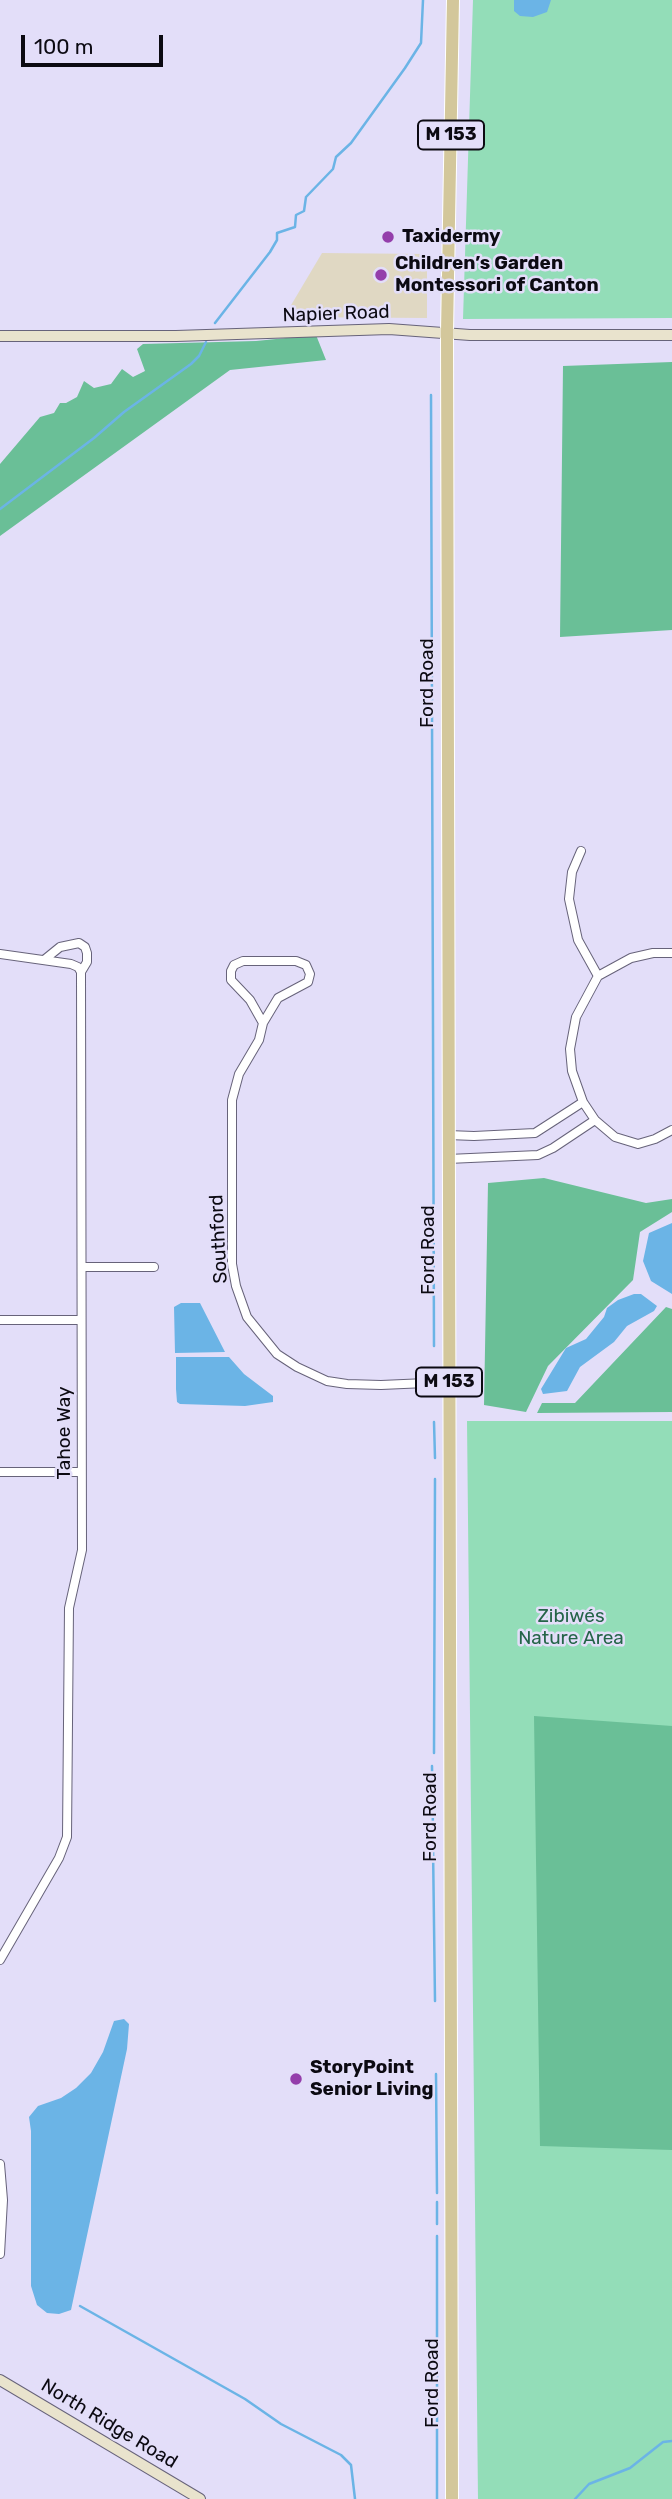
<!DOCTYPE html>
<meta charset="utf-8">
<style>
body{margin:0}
#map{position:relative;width:672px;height:2499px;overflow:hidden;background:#e3def9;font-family:Rubik,sans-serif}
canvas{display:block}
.scale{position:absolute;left:21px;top:35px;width:142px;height:32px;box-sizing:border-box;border:4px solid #0c0a12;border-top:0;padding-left:9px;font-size:21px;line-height:24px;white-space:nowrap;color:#0c0a12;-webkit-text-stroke:5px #e3def9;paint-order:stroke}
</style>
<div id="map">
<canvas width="672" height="2499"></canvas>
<div class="scale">100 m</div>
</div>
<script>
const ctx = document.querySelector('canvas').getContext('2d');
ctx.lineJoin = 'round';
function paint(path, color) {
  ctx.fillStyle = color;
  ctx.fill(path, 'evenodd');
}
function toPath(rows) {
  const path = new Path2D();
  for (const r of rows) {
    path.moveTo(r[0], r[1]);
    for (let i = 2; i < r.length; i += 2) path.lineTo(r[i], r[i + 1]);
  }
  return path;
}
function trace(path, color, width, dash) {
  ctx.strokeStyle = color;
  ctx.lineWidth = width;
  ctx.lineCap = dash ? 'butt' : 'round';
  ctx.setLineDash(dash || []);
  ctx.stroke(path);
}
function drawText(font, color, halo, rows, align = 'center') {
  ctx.font = font + ' Rubik,sans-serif';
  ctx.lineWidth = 5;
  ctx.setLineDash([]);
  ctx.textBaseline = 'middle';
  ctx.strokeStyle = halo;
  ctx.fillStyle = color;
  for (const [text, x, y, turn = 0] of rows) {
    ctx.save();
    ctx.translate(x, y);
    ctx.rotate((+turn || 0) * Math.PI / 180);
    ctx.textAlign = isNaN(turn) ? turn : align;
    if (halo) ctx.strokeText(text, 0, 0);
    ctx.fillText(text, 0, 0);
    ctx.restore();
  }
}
paint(toPath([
 [322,253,427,254,427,318,284,317]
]), '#e0d8c3');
paint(toPath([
 [473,0,672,0,672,318,463,319],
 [467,1421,672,1421,672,2499,478,2499]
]), '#93ddb8');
paint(toPath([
 [316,335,326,360,230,370,0,536,0,464,40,417,54,413,60,403,66,403,77,397,84,381,94,388,111,384,122,369,133,377,145,371,137,349,143,344,256,341],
 [672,362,672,630,560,637,563,366],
 [544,1178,646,1203,672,1199,672,1212,640,1232,633,1280,548,1366,526,1412,484,1405,488,1183],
 [666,1307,672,1309,672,1412,537,1413,542,1403,575,1403],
 [534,1716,672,1726,672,2150,540,2146]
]), '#6abf97');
paint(toPath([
 [514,0,551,0,547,12,533,17,520,16,514,11],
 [672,1223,672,1294,651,1281,643,1261,649,1233],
 [634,1294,641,1294,657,1306,654,1311,627,1326,614,1342,580,1367,567,1391,543,1394,541,1389,566,1348,586,1339,604,1317,607,1308,618,1300],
 [181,1303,200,1303,225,1352,175,1353,174,1307],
 [176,1357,229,1357,244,1374,273,1396,273,1402,245,1406,180,1404,177,1402,176,1389],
 [124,2019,129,2024,127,2049,71,2310,59,2314,47,2313,37,2305,31,2286,31,2131,29,2117,38,2106,61,2098,76,2088,91,2073,103,2052,114,2021]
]), '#6bb4e6');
trace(toPath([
 [215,323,270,252,277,240,277,233,295,227,296,215,304,211,306,197,333,169,336,157,351,143,405,68,421,43,423,0],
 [431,395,434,1346],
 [0,509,94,438,124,412,191,364,199,356,206,342],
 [434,1422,435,1458],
 [434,1753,435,1479],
 [432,1766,433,1831],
 [433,1846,435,2001],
 [436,2074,437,2193],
 [437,2202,437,2224],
 [437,2236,437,2499],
 [80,2306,245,2399,281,2424,341,2455,351,2465,355,2499],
 [575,2499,589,2484,630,2468,663,2442,672,2441]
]), '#6bb4e6', 2.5);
const street = toPath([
 [581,851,572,872,569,899,578,940,598,976],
 [672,953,653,953,631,958,598,976,576,1017,570,1049,572,1071,583,1102,595,1120,615,1137,638,1144,655,1139,672,1130],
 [0,954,71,964,78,967,81,972,82,1550,69,1608,67,1837,59,1858,0,1960],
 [44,960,60,947,79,943,85,947,87,953,87,962,81,972],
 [263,1023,250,1000,231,980,231,971,234,965,243,961,296,961,306,965,310,974,308,982,278,998,263,1023,259,1040,239,1074,232,1100,232,1264,236,1286,247,1317,277,1354,297,1367,327,1381,347,1384,381,1385,449,1382],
 [448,1135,474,1136,535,1133,583,1102],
 [448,1159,538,1155,553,1148,595,1120],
 [82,1267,154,1267],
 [0,1320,81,1320],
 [0,1472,81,1472],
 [0,2164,3,2200,0,2254]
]);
const secondary = toPath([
 [0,336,176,336,389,329,470,335,672,335],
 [0,2380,200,2499]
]);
const primary = toPath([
 [452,2499,447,332,453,0]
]);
trace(street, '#67637a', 10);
trace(secondary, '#67637a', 12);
trace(primary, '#fff', 14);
trace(street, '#fff', 8);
trace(secondary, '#e9e3cd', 10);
trace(primary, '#d3c79b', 12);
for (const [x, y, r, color] of [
 [388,237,7,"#943eab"],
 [381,275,7,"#943eab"],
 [296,2079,7,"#943eab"]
]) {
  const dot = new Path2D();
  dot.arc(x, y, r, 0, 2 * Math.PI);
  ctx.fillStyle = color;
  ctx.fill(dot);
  trace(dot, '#e3def9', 2.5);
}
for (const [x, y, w] of [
 [451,135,66],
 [449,1382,66]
]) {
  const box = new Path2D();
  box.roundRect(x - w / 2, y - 14.5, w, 29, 5);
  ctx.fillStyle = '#e3def9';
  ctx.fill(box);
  trace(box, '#0c0a12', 2);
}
drawText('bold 18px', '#0c0a12', null, [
 ["M 153",451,135],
 ["M 153",449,1382]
]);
drawText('bold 19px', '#0c0a12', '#e3def9', [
 ["Taxidermy",402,237],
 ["Children’s Garden",395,264],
 ["Montessori of Canton",395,286],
 ["StoryPoint",310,2068],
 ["Senior Living",310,2090]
], 'left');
drawText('19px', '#0c0a12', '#e3def9', [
 ["Napier Road",336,314,-2],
 ["Ford Road",428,683,-90],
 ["Southford",219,1239,-93],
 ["Ford Road",429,1250,-90],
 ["Tahoe Way",65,1433,-90],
 ["Ford Road",431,1817,-90],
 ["Ford Road",433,2383,-90],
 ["North Ridge Road",109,2424,31]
]);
drawText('19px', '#246448', '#e3def9', [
 ["Zibiwés",571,1617],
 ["Nature Area",571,1639]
]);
</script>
